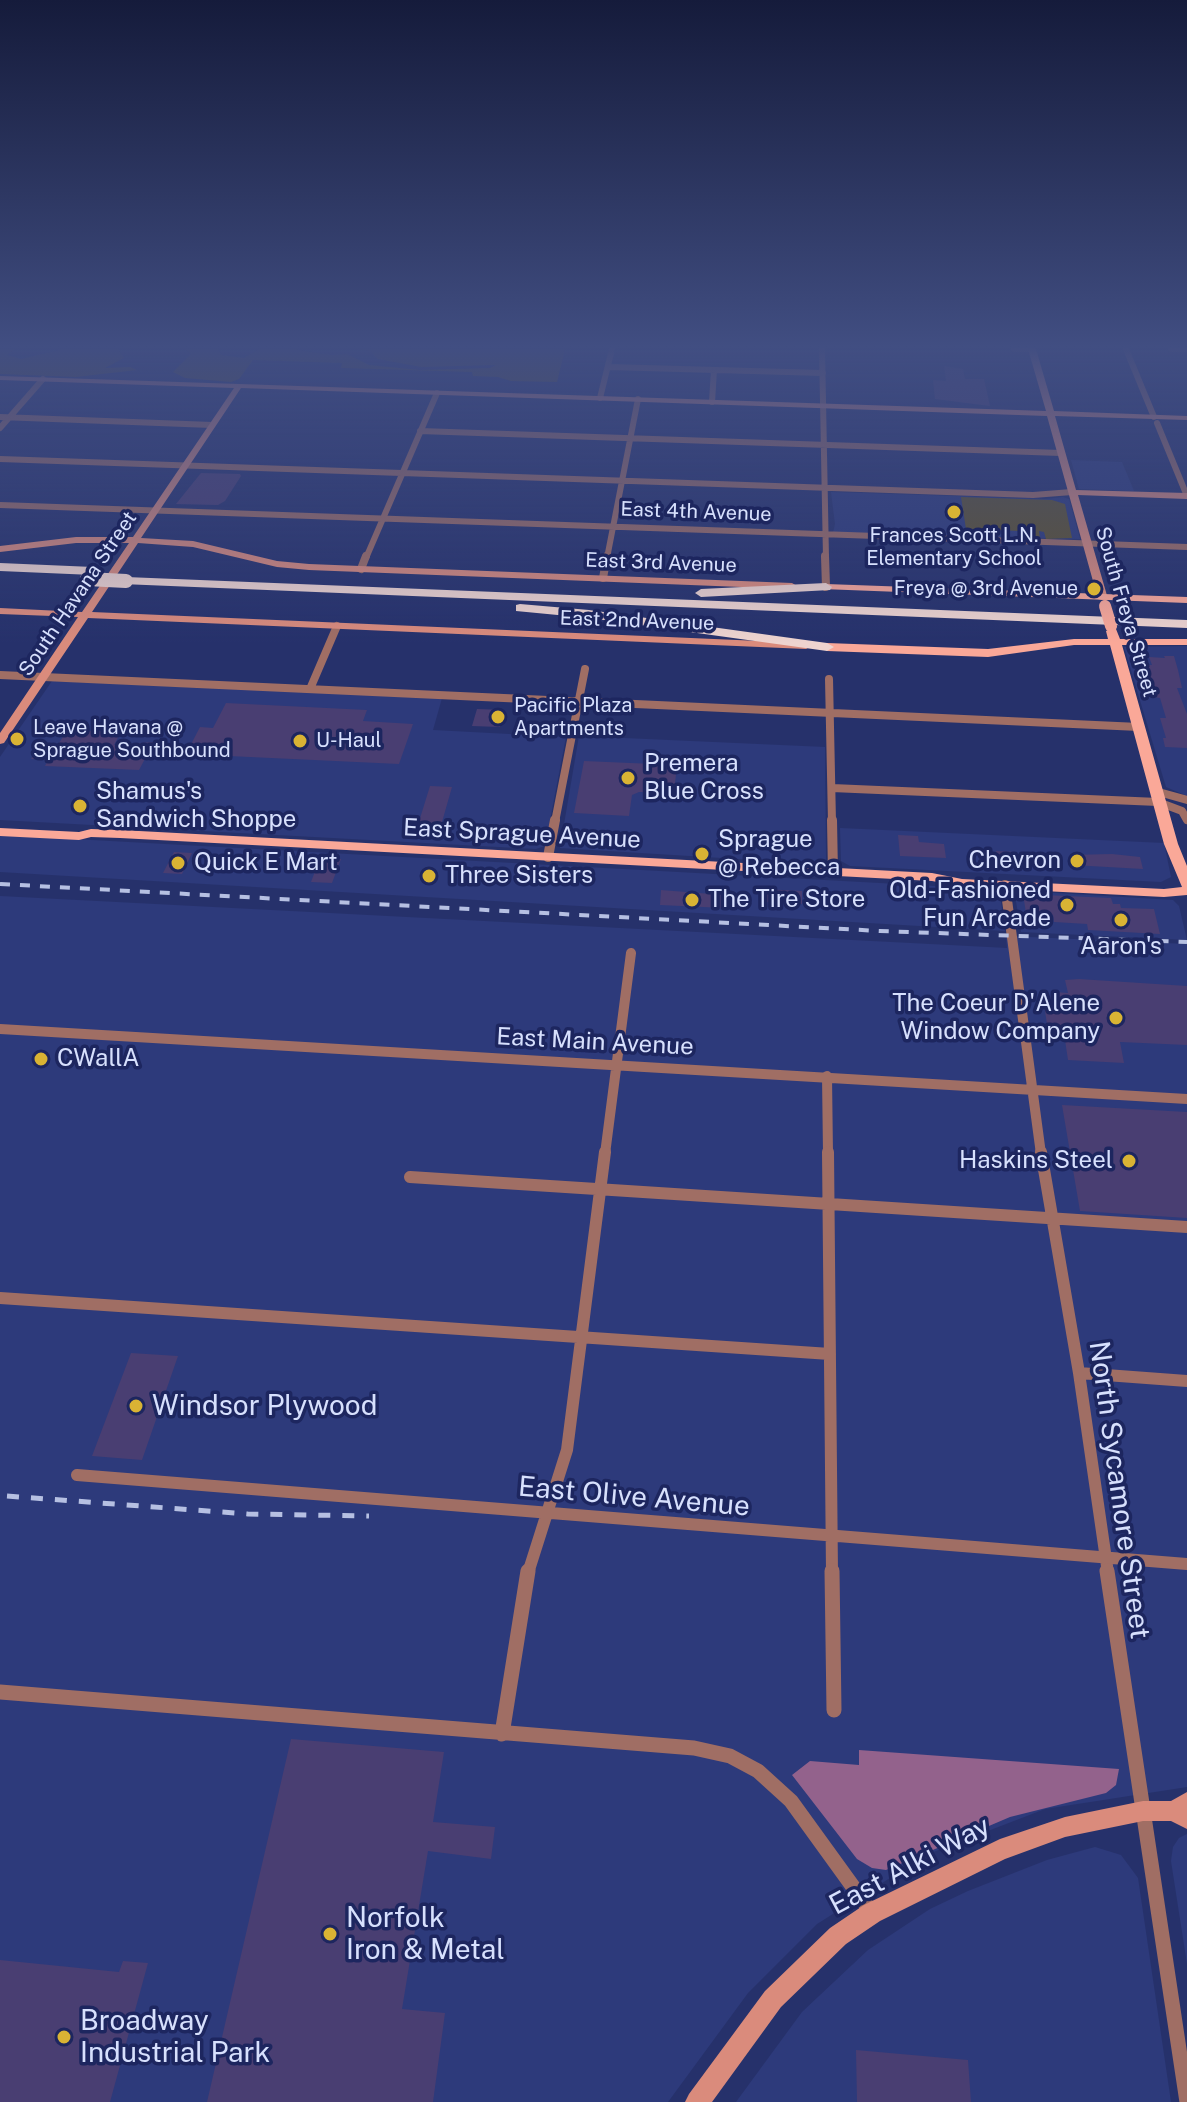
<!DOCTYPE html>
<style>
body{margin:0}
canvas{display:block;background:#26316b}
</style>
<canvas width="1187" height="2102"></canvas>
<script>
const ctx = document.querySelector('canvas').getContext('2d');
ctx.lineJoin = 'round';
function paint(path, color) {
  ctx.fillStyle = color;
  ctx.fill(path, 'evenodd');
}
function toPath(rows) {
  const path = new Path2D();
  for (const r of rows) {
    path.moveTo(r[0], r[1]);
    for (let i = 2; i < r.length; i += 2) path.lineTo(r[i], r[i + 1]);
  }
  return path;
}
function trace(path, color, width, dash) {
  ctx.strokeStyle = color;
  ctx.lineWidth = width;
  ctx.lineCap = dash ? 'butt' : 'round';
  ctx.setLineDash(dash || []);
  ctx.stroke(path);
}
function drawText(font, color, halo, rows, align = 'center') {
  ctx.font = font + ' "Public Sans",sans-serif';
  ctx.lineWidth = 7;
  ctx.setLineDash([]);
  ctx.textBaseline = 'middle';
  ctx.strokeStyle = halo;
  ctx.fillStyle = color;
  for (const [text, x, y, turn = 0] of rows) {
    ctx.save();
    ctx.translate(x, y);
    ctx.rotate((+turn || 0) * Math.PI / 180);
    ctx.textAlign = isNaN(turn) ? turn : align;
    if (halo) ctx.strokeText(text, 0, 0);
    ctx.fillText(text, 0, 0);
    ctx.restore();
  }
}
paint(toPath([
 [1071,460,1122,462,1134,491,1079,489],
 [831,492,1045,499,1063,497,1069,499,1080,539,833,533,835,524],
 [1187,646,1187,796,1166,787,1124,647],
 [52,681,442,698,433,730,566,737,545,846,536,849,0,820,0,757],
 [579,736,825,747,826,860,819,864,560,848],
 [840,828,1164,843,1171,877,1161,882,850,866,841,861],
 [0,835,989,889,1000,895,1005,931,0,872],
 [1023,891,1173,900,1179,906,1187,940,1021,932,1015,895],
 [0,896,1007,948,1006,936,1187,944,1187,1787,1045,1809,928,1854,817,1924,748,1993,668,2102,0,2102],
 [1187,1834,1187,1964,1171,1861,1173,1847,1179,1838],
 [1095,1847,1121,1855,1138,1878,1171,2102,736,2102,802,2012,868,1950,930,1909,968,1891,1047,1860]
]), '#2d3a7b');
paint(toPath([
 [0,349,15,349,7,355,21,359,63,349,118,349,124,358,105,368,130,367,137,370,76,377,0,374],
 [185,349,218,349,221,355,244,358,259,349,293,349,331,355,347,354,369,365,420,370,490,368,496,365,421,367,378,359,370,351,359,349,565,349,557,382,511,381,498,377,473,376,472,372,341,368,342,363,253,360,239,379,231,382,185,378,173,372,191,354],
 [961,497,1052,500,1065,504,1072,538,1046,539,1044,532,1039,531,1040,539,1022,539,1020,531,966,529]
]), '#5e522d');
paint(toPath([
 [859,1750,1119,1769,1116,1785,1106,1793,1010,1817,886,1870,872,1868,857,1859,792,1775,810,1761,859,1765]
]), '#93628c');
paint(toPath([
 [944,366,963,369,965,379,984,379,990,406,935,399,933,380,946,381],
 [201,473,240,474,241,476,225,501,218,505,176,504],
 [1164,656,1174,656,1178,670,1182,688,1177,688,1187,714,1187,748,1165,747,1163,738,1166,738,1160,718,1166,718,1160,698,1154,697,1147,665,1152,665,1149,657,1165,658],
 [226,703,367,710,363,721,413,724,399,764,186,754,200,727,213,728],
 [477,709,504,710,500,727,472,726],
 [67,730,121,732,114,745,154,742,139,770,45,766,48,760,31,759,38,748,56,748],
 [584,761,677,765,674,793,639,792,632,795,629,816,574,813],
 [430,786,452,787,440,829,417,828],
 [898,835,918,836,919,842,944,844,946,858,900,856],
 [996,851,1016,852,1018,868,999,867],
 [174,852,192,853,182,874,163,873],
 [1112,854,1140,857,1143,869,1072,865,1070,855],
 [320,858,341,859,332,883,311,882],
 [763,889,802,891,802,904,763,902],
 [661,890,724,895,724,908,660,905],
 [1023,894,1111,898,1113,904,1120,904,1121,908,1154,909,1160,934,1088,930,1087,924,1054,922,1053,915,1026,913],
 [1079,979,1187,986,1187,1045,1120,1042,1124,1063,1068,1060,1065,1040,1049,1038,1043,997,1056,998,1055,992,1068,993,1065,980],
 [1062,1105,1187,1112,1187,1218,1080,1211],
 [131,1353,178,1356,142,1460,92,1456],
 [291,1739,444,1752,433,1822,495,1827,491,1859,428,1851,402,2009,445,2013,433,2102,207,2102],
 [0,1960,119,1972,123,1961,148,1963,110,2102,0,2102],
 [856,2050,968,2060,971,2102,857,2102]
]), '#493e72');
trace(toPath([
 [822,349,826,558],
 [1014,349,1032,349],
 [1126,349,1154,417],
 [1171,349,1187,349],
 [609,367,823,373],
 [600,398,612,349],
 [712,402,714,370],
 [0,417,212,425],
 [1157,423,1187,496],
 [0,428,43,379],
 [420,431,1061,453],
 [0,459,1033,495,1072,492],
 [0,505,1187,547],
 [366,558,437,393],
 [607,558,638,399]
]), '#a06e64', 6);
trace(toPath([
 [825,556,826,587],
 [361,569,366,556],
 [603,578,607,556],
 [0,675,1139,727],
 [829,679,832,822],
 [310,689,337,626],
 [832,788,1158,802,1182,811,1187,820],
 [1155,791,1187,800],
 [555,822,585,669]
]), '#a06e64', 8);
trace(toPath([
 [832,820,833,873],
 [548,857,555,820],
 [1005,885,1041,1154],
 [0,1029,1187,1099],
 [827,1076,828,1154],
 [605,1154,631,953]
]), '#a06e64', 10);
trace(toPath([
 [828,1152,832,1573],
 [1041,1152,1079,1373,1108,1573],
 [410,1177,1187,1227],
 [0,1298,830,1354],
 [1079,1373,1187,1381],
 [77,1475,1187,1564],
 [528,1573,567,1450,605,1152]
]), '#a06e64', 12);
trace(toPath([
 [832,1571,834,1710],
 [1107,1571,1187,2102],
 [0,1692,694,1748,730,1756,758,1771,791,1801,872,1913],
 [502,1734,528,1571]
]), '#a06e64', 15);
paint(toPath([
 [1028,349,1036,349,1054,411,1187,416,1187,420,1055,416,1076,490,1187,493,1187,499,1078,495,1108,599,1106,601,1098,599,1047,416,241,388,141,538,193,541,277,561,309,564,792,583,797,586,792,589,309,570,277,567,193,547,138,543,92,612,806,643,811,646,806,649,88,618,4,743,0,744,0,733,78,617,0,614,0,608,82,612,129,543,76,543,0,552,0,546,76,537,133,537,234,388,0,380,0,376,1046,411,1028,349],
 [1187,1792,1187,1829,1171,1821,1143,1821,1065,1837,1005,1859,880,1921,846,1944,781,2007,712,2102,685,2102,689,2094,765,1991,830,1928,864,1905,1000,1839,1065,1817,1143,1801,1171,1801,1187,1792]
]), '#da8b7c');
paint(toPath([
 [826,584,1187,597,1187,603,822,589,822,585,826,584],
 [1112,628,1116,629,1120,639,1187,639,1187,645,1122,645,1178,844,1187,866,1187,895,1164,897,962,887,932,881,120,838,91,837,79,840,0,836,0,828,79,832,91,829,120,830,932,873,962,879,1164,889,1182,887,1164,844,1110,645,1074,645,988,657,827,651,821,647,827,643,988,649,1074,639,1108,639,1106,631,1112,628]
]), '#faa898');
paint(toPath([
 [0,563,93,567,99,571,93,575,0,571,0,563],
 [126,577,1187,620,1187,628,122,584,122,578,126,577],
 [826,583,832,587,830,590,701,597,695,593,701,589,826,583],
 [520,604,589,610,827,643,834,647,827,651,589,618,516,611,516,605,520,604]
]), '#eed4cf');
trace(toPath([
 [0,884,880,931,1187,942]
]), '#b6c0e2', 4, [10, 10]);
trace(toPath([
 [7,1496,248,1514,369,1516]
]), '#b6c0e2', 5, [12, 12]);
trace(toPath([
 [1105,606,1111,626]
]), '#faa898', 12);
trace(toPath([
 [87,579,126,581]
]), '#eed4cf', 14);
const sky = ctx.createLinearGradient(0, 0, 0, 643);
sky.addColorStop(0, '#151b3b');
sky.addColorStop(0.54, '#414e82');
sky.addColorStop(1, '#414e8200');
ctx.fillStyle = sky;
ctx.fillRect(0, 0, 1187, 643);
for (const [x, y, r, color] of [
 [954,512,8,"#d9b334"],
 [1094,589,8,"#d9b334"],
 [498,717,8,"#d9b334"],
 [17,739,8,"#d9b334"],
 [300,741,8,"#d9b334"],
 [628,778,8,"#d9b334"],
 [80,806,8,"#d9b334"],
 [702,854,8,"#d9b334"],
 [1077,861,8,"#d9b334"],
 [178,863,8,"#d9b334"],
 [429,876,8,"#d9b334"],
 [692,900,8,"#d9b334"],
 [1067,905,8,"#d9b334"],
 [1121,920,8,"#d9b334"],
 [1116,1018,8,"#d9b334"],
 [41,1059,8,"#d9b334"],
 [1129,1161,8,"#d9b334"],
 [136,1406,8,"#d9b334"],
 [330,1934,8,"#d9b334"],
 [64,2037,8,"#d9b334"]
]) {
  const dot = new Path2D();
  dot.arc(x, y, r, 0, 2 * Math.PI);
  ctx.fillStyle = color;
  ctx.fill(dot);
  trace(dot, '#1d265f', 3);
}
drawText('20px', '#d7e0fd', '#1d265f', [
 ["East 4th Avenue",696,512,2],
 ["East 3rd Avenue",661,563,2],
 ["South Havana Street",78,594,-56],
 ["South Freya Street",1126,612,74],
 ["East 2nd Avenue",637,621,2]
]);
drawText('20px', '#d7e0fd', '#1d265f', [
 ["Frances Scott L.N.",954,536,"center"],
 ["Elementary School",954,559,"center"],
 ["Freya @ 3rd Avenue",1078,589,"right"],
 ["Pacific Plaza",514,706],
 ["Apartments",514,729],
 ["Leave Havana @",33,728],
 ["Sprague Southbound",33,751],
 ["U-Haul",316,741]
], 'left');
drawText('24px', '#d7e0fd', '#1d265f', [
 ["Premera",644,764],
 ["Blue Cross",644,792],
 ["Shamus's",96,792],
 ["Sandwich Shoppe",96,820],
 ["Sprague",718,840],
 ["@ Rebecca",718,868],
 ["Chevron",1061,861,"right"],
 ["Quick E Mart",194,863],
 ["Three Sisters",445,876],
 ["Old-Fashioned",1051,891,"right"],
 ["Fun Arcade",1051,919,"right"],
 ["The Tire Store",708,900],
 ["Aaron's",1121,947,"center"],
 ["The Coeur D'Alene",1100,1004,"right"],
 ["Window Company",1100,1032,"right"],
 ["CWallA",57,1059],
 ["Haskins Steel",1113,1161,"right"]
], 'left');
drawText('24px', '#d7e0fd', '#1d265f', [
 ["East Sprague Avenue",522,834,3],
 ["East Main Avenue",595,1042,3]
]);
drawText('28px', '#d7e0fd', '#1d265f', [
 ["Windsor Plywood",152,1406],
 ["Norfolk",346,1918],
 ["Iron & Metal",346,1950],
 ["Broadway",80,2021],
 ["Industrial Park",80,2053]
], 'left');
drawText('28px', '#d7e0fd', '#1d265f', [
 ["North Sycamore Street",1119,1490,82],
 ["East Olive Avenue",634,1497,5],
 ["East Alki Way",910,1866,-28]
]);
</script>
